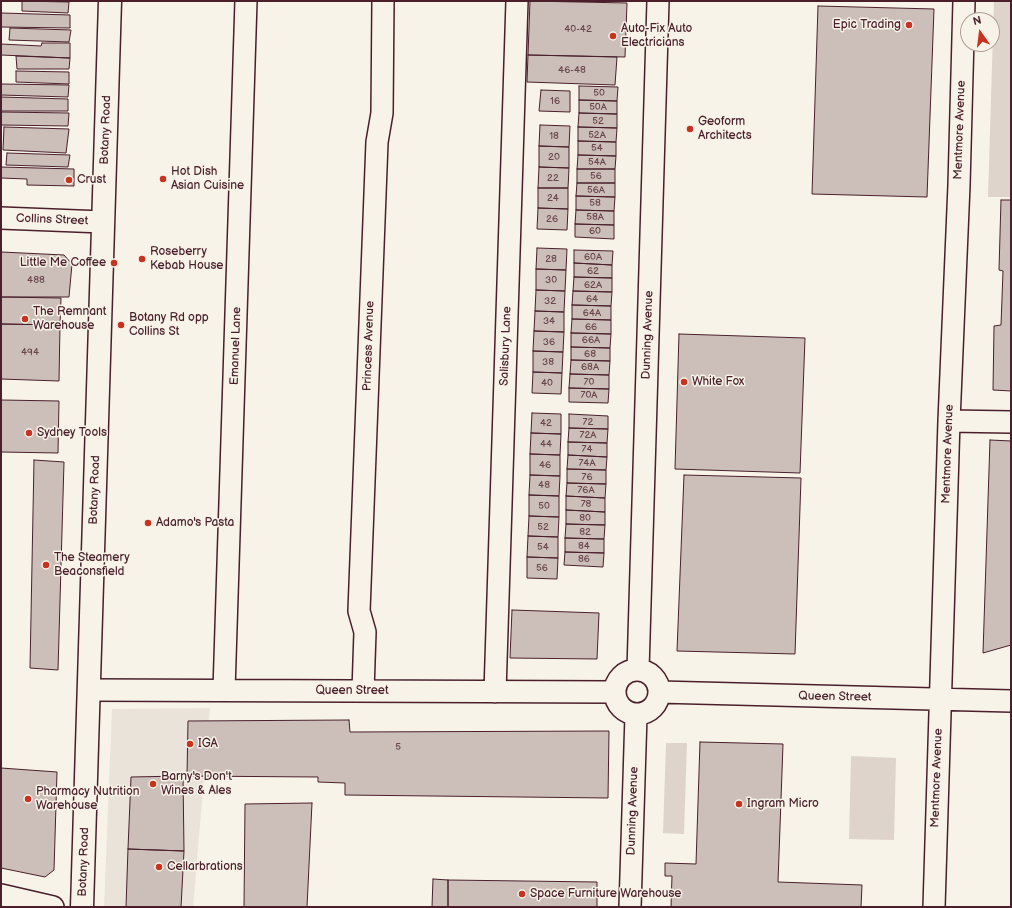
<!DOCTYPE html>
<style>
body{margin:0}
#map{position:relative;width:1012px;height:908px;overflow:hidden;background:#f7f3e8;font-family:"Balsamiq Sans",sans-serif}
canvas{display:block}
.frame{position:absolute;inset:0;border:2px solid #4a1f2b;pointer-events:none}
.north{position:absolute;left:960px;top:12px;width:40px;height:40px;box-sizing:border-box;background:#f7f3e8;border:1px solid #b29e9c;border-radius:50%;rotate:346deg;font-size:11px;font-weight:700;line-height:16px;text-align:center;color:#4a1f2b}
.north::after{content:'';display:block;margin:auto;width:14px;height:18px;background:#c8321e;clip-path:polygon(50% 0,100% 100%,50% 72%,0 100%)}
</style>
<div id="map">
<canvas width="1012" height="908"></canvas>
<div class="frame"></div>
<div class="north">N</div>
</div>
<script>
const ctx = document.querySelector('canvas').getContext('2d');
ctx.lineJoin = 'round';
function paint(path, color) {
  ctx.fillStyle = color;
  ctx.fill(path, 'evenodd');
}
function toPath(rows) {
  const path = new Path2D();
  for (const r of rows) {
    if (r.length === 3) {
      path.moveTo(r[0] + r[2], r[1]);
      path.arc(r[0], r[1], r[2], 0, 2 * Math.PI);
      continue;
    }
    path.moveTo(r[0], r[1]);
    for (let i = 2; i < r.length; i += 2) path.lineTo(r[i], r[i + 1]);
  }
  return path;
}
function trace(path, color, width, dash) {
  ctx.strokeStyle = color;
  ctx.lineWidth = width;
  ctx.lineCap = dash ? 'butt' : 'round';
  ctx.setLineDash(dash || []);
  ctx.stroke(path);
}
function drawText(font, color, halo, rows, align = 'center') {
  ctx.font = font + ' "Balsamiq Sans",sans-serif';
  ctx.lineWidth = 3;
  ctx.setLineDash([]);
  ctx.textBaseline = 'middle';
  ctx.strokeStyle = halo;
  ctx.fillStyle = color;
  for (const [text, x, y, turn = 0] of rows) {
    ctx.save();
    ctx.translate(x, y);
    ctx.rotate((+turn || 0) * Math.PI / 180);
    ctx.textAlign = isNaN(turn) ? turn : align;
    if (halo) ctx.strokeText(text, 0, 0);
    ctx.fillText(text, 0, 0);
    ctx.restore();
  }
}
paint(toPath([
 [210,708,193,907,104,907,112,709]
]), '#eae3da');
paint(toPath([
 [994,1,1011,1,1011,197,988,197],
 [666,743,687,743,684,834,663,833],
 [851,756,896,758,894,840,849,839]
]), '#ded4cc');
const building = toPath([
 [22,1,69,2,68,13,22,11,22,1],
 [530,1,627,3,625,57,528,55,530,1],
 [818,6,934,9,927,197,812,194,818,6],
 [1,13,70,15,70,28,1,27,1,13],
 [10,28,71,30,69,42,9,40,10,28],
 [42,43,70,43,70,58,1,55,1,44,41,46,42,43],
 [528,55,617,57,615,85,527,82,528,55],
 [16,56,70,58,69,69,17,69,16,56],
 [16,71,69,72,69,84,16,82,16,71],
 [1,84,69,85,68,97,1,95,1,84],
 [579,86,618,87,617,101,579,100,579,86],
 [541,90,570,91,570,112,539,111,541,90],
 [1,97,68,99,68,111,1,111,1,97],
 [579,100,617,101,617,114,579,113,579,100],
 [1,112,69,113,68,126,1,125,1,112],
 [579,113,617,114,617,128,578,127,579,113],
 [540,125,570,126,569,147,539,146,540,125],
 [4,127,69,129,66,153,3,150,4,127],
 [578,127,617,128,616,142,578,141,578,127],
 [578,141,616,142,616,156,578,155,578,141],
 [539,146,569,147,569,168,539,167,539,146],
 [7,153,70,155,68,167,6,165,7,153],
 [578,155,616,156,615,169,577,169,578,155],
 [1,167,74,169,74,186,27,185,27,179,1,178,1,167],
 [539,167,569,168,568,188,538,188,539,167],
 [577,169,615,169,615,183,577,183,577,169],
 [577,183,615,183,615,197,576,196,577,183],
 [538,188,568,188,568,209,538,208,538,188],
 [576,196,615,197,614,211,576,210,576,196],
 [1001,200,1011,200,1011,391,993,390,994,326,1001,325,1003,271,999,270,1001,200],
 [538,208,568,209,567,230,537,229,538,208],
 [576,210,614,211,614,225,575,224,576,210],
 [575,224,614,225,614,239,575,237,575,224],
 [537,248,567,249,566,270,536,269,537,248],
 [574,250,613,251,612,265,574,263,574,250],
 [1,252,64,255,72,264,69,297,1,297,1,252],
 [574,263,612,265,612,278,574,277,574,263],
 [536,269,566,270,565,291,536,290,536,269],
 [574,277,612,278,612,292,573,291,574,277],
 [536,290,565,291,564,312,535,311,536,290],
 [573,291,612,292,611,306,572,305,573,291],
 [1,297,61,298,60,325,1,324,1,297],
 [572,305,611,306,611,320,572,319,572,305],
 [535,311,564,312,564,332,534,331,535,311],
 [572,319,611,320,611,334,571,333,572,319],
 [1,324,60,325,59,381,1,379,1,324],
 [534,331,564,332,563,352,533,351,534,331],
 [571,333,611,334,610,348,571,347,571,333],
 [679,334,805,338,800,473,675,469,679,334],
 [571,347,610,348,610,361,571,360,571,347],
 [533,351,563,352,562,373,533,372,533,351],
 [571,360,610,361,609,375,570,374,571,360],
 [533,372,562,373,561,394,532,393,533,372],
 [570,374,609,375,609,389,569,388,570,374],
 [569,388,609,389,608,403,569,402,569,388],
 [1,400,59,401,58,453,1,452,1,400],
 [532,413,561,414,561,434,531,433,532,413],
 [569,414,608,416,608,429,569,428,569,414],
 [569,428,608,429,607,443,568,442,569,428],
 [531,433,561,434,560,455,530,454,531,433],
 [990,440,1011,441,1011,645,983,653,990,440],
 [568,442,607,443,607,457,568,455,568,442],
 [530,454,560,455,560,476,530,475,530,454],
 [568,455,607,457,606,470,567,469,568,455],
 [34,460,64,462,58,670,30,668,34,460],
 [567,469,606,470,606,484,567,483,567,469],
 [530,475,560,476,559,496,529,495,530,475],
 [684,475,801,478,795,654,677,651,684,475],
 [567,483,606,484,605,498,566,496,567,483],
 [529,495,559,496,559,517,529,516,529,495],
 [566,496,605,498,605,512,566,510,566,496],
 [566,510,605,512,605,525,566,524,566,510],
 [529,516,559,517,558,537,528,536,529,516],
 [566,524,605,525,604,539,565,538,566,524],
 [528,536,558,537,558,558,527,557,528,536],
 [565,538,604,539,604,553,565,552,565,538],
 [565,552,604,553,603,567,564,565,565,552],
 [527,557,558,558,557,579,527,578,527,557],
 [512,610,599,613,597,659,510,658,512,610],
 [349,720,350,732,609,731,608,798,345,795,345,783,318,782,318,777,187,776,188,721,349,720],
 [700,742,783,744,778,882,862,885,861,907,671,907,672,876,665,876,665,863,696,864,700,742],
 [1,768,57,772,54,870,45,877,1,868,1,768],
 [183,776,184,851,128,849,131,777,183,776],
 [312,803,307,907,244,907,245,804,312,803],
 [128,849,184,851,181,907,126,907,128,849],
 [433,879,448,880,448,907,432,907,433,879],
 [448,880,597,882,597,907,448,907,448,880]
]);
paint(building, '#ccbfb9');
trace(building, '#4a1f2b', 1);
const minor = toPath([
 [1,218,103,222],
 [949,421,1011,422],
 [637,692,22],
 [638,670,658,1],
 [89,690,614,692],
 [224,690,246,1],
 [363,691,365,632,359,611,377,142,382,113,383,1],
 [495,692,517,1],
 [659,692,1011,701],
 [1,895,53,907],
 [630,907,636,715],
 [934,907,949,421,959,185,964,1]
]);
const major = toPath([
 [82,907,110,1]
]);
trace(minor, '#4a1f2b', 24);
trace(major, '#4a1f2b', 25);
trace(minor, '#f7f3e8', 21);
trace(major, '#f7f3e8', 22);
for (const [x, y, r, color] of [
 [909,25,4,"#c8321e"],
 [613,36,4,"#c8321e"],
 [690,129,4,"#c8321e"],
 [163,179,4,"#c8321e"],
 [69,180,4,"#c8321e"],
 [142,259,4,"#c8321e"],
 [114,263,4,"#c8321e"],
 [25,319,4,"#c8321e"],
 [121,325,4,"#c8321e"],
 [684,382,4,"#c8321e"],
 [29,433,4,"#c8321e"],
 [148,523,4,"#c8321e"],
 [46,565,4,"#c8321e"],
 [190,744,4,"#c8321e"],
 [153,784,4,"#c8321e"],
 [28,799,4,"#c8321e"],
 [739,804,4,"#c8321e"],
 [159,867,4,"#c8321e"],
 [522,894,4,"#c8321e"]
]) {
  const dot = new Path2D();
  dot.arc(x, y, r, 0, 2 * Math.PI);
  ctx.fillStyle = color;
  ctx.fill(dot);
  trace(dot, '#f7f3e8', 1.5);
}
drawText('10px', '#6a474e', null, [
 ["40-42",578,29],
 ["46-48",572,70],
 ["50",599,93],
 ["16",555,101],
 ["50A",598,107],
 ["52",598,121],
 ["52A",597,135],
 ["18",554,136],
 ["54",597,148],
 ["20",554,157],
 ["54A",597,162],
 ["56",596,176],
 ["22",553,178],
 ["56A",596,190],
 ["24",553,198],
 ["58",595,203],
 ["58A",595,217],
 ["26",552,219],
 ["60",595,231],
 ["60A",593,257],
 ["28",551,259],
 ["62",593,271],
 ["488",36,280],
 ["30",551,280],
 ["62A",593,285],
 ["64",592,299],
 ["32",550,301],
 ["64A",592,313],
 ["34",549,321],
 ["66",591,327],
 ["66A",591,340],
 ["36",549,342],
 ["494",30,352],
 ["68",590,354],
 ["38",548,362],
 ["68A",590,367],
 ["70",589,382],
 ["40",547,383],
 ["70A",589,395],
 ["72",588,422],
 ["42",546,423],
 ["72A",588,435],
 ["44",546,444],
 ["74",587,449],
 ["74A",587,463],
 ["46",545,465],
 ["76",587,477],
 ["48",544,485],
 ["76A",586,490],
 ["78",586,504],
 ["50",544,506],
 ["80",585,518],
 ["52",543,527],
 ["82",585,532],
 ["84",584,546],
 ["54",543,547],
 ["86",584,559],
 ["56",542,568],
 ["5",398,747]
]);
drawText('12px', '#4a1f2b', '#f7f3e8', [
 ["Epic Trading",901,25,"right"],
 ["Auto-Fix Auto",621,29],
 ["Electricians",621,43],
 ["Geoform",698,122],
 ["Architects",698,136],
 ["Hot Dish",171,172],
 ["Asian Cuisine",171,186],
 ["Crust",77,180],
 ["Roseberry",150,252],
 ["Kebab House",150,266],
 ["Little Me Coffee",106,263,"right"],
 ["The Remnant",33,312],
 ["Warehouse",33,326],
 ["Botany Rd opp",129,318],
 ["Collins St",129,332],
 ["White Fox",692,382],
 ["Sydney Tools",37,433],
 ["Adamo's Pasta",156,523],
 ["The Steamery",54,558],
 ["Beaconsfield",54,572],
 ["IGA",198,744],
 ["Barny's Don't",161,777],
 ["Wines & Ales",161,791],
 ["Pharmacy Nutrition",36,792],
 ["Warehouse",36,806],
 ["Ingram Micro",747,804],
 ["Cellarbrations",167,867],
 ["Space Furniture Warehouse",530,894]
], 'left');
drawText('12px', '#4a1f2b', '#f7f3e8', [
 ["Botany Road",106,130,-88],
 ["Mentmore Avenue",960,130,-88],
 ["Collins Street",52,220,2],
 ["Dunning Avenue",648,335,-88],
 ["Emanuel Lane",236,346,-88],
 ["Princess Avenue",369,346,-88],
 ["Salisbury Lane",506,346,-88],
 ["Mentmore Avenue",948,454,-88],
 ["Botany Road",95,490,-88],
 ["Queen Street",352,691],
 ["Queen Street",835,697,1],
 ["Mentmore Avenue",937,778,-88],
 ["Dunning Avenue",633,811,-88],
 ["Botany Road",84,862,-88]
]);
</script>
